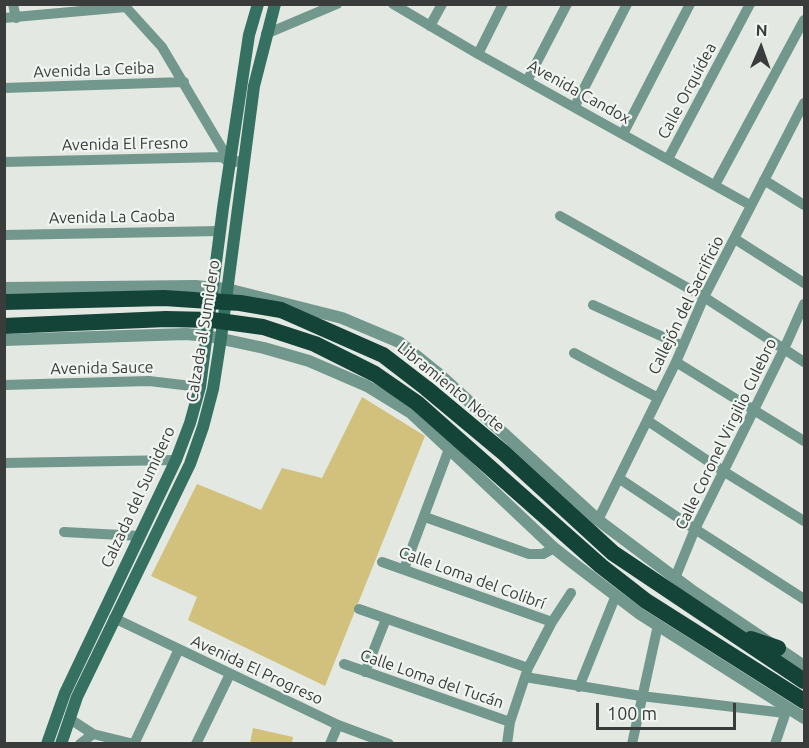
<!DOCTYPE html>
<meta charset="utf-8">
<style>
body{margin:0}
#map{position:relative;width:809px;height:748px;overflow:hidden;background:#e3e8e3;font-family:Ubuntu,sans-serif}
canvas{display:block}
.frame{position:absolute;inset:0;border:6px solid #393c3a;pointer-events:none}
.north{position:absolute;left:731px;top:18px;width:60px;height:60px;-webkit-text-stroke:4px #f0f5f1;paint-order:stroke;rotate:2deg;font-size:16px;font-weight:700;line-height:24px;text-align:center;color:#393c3a}
.north::after{content:'';display:block;margin:auto;width:21px;height:27px;background:#393c3a;clip-path:polygon(50% 0,100% 100%,50% 72%,0 100%)}
.scale{position:absolute;left:596px;top:703px;width:140px;height:27px;box-sizing:border-box;border:3px solid #393c3a;border-top:0;padding-left:8px;font-size:18px;line-height:21px;white-space:nowrap;color:#393c3a;-webkit-text-stroke:4px #f0f5f1;paint-order:stroke}
</style>
<div id="map">
<canvas width="809" height="748"></canvas>
<div class="frame"></div>
<div class="north">N</div>
<div class="scale">100 m</div>
</div>
<script>
const ctx = document.querySelector('canvas').getContext('2d');
ctx.lineJoin = 'round';
function paint(path, color) {
  ctx.fillStyle = color;
  ctx.fill(path, 'evenodd');
}
function toPath(rows) {
  const path = new Path2D();
  for (const r of rows) {
    path.moveTo(r[0], r[1]);
    for (let i = 2; i < r.length; i += 2) path.lineTo(r[i], r[i + 1]);
  }
  return path;
}
function trace(path, color, width, dash) {
  ctx.strokeStyle = color;
  ctx.lineWidth = width;
  ctx.lineCap = dash ? 'butt' : 'round';
  ctx.setLineDash(dash || []);
  ctx.stroke(path);
}
function drawText(font, color, halo, rows, align = 'center') {
  ctx.font = font + ' Ubuntu,sans-serif';
  ctx.lineWidth = 4.5;
  ctx.setLineDash([]);
  ctx.textBaseline = 'middle';
  ctx.strokeStyle = halo;
  ctx.fillStyle = color;
  for (const [text, x, y, turn = 0] of rows) {
    ctx.save();
    ctx.translate(x, y);
    ctx.rotate((+turn || 0) * Math.PI / 180);
    ctx.textAlign = isNaN(turn) ? turn : align;
    if (halo) ctx.strokeText(text, 0, 0);
    ctx.fillText(text, 0, 0);
    ctx.restore();
  }
}
paint(toPath([
 [362,397,425,436,325,686,188,620,197,597,151,576,197,484,261,510,282,468,322,478],
 [253,728,293,737,292,743,250,743]
]), '#d1c17c');
trace(toPath([
 [13,4,16,18],
 [123,4,162,47,230,162],
 [393,4,478,54,750,205],
 [4,18,126,7],
 [430,26,442,4],
 [266,34,337,4],
 [478,54,503,4],
 [527,81,567,4],
 [4,88,184,82],
 [575,106,627,4],
 [623,134,690,4],
 [668,159,750,4],
 [4,162,222,157,230,163,244,160],
 [764,180,804,205],
 [715,185,804,20],
 [560,216,704,297,804,362],
 [4,235,220,231],
 [735,239,804,283],
 [593,305,683,346],
 [574,353,658,398],
 [676,362,804,441],
 [4,385,149,381,200,387],
 [648,421,723,471,804,521],
 [4,463,176,460],
 [620,479,695,529,804,599],
 [425,517,529,554,543,554,554,548],
 [598,520,676,362,704,297,804,103],
 [64,532,140,536],
 [382,562,552,622],
 [404,569,449,449],
 [675,578,695,529,784,349,804,304],
 [359,609,528,668],
 [114,618,338,725,389,744],
 [344,664,510,722],
 [365,672,386,619],
 [525,677,641,696,785,713],
 [579,687,616,595],
 [70,719,93,734,134,744],
 [80,744,93,734],
 [134,744,179,649],
 [196,744,230,674],
 [330,744,338,725],
 [507,744,510,722,528,668,552,622,571,593],
 [632,744,658,625],
 [775,744,787,709]
]), '#72978c', 10);
trace(toPath([
 [4,288,195,286,227,289,342,318,399,342,440,375,598,520,694,592,804,666],
 [4,340,186,334,208,336,264,348,309,361,367,386,411,413,554,548,573,563,640,614,804,718]
]), '#72978c', 12);
trace(toPath([
 [47,744,65,693,176,460,190,423,200,387,223,208,249,35,258,4],
 [61,744,77,697,190,464,203,427,213,389,221,338,254,86,275,4]
]), '#357061', 12);
trace(toPath([
 [4,302,164,298,240,303,281,310,383,355,426,388,504,453,613,553,804,681],
 [4,326,166,319,212,320,263,327,315,344,375,374,417,403,601,566,646,601,804,701],
 [751,639,778,648]
]), '#144338', 16);
drawText('16px', '#393c3a', '#f0f5f1', [
 ["Avenida La Ceiba",94,70,-2],
 ["Calle Orquídea",687,91,-62],
 ["Avenida Candox",579,92,29],
 ["Avenida El Fresno",125,144,-1],
 ["Avenida La Caoba",112,217,-1],
 ["Callejón del Sacrificio",686,305,-64],
 ["Calzada al Sumidero",203,331,-81],
 ["Avenida Sauce",102,368,-1],
 ["Libramiento Norte",451,387,39],
 ["Calle Coronel Virgilio Culebro",726,434,-64],
 ["Calzada del Sumidero",138,497,-65],
 ["Calle Loma del Colibrí",472,578,20],
 ["Avenida El Progreso",257,670,25],
 ["Calle Loma del Tucán",432,679,19]
]);
</script>
